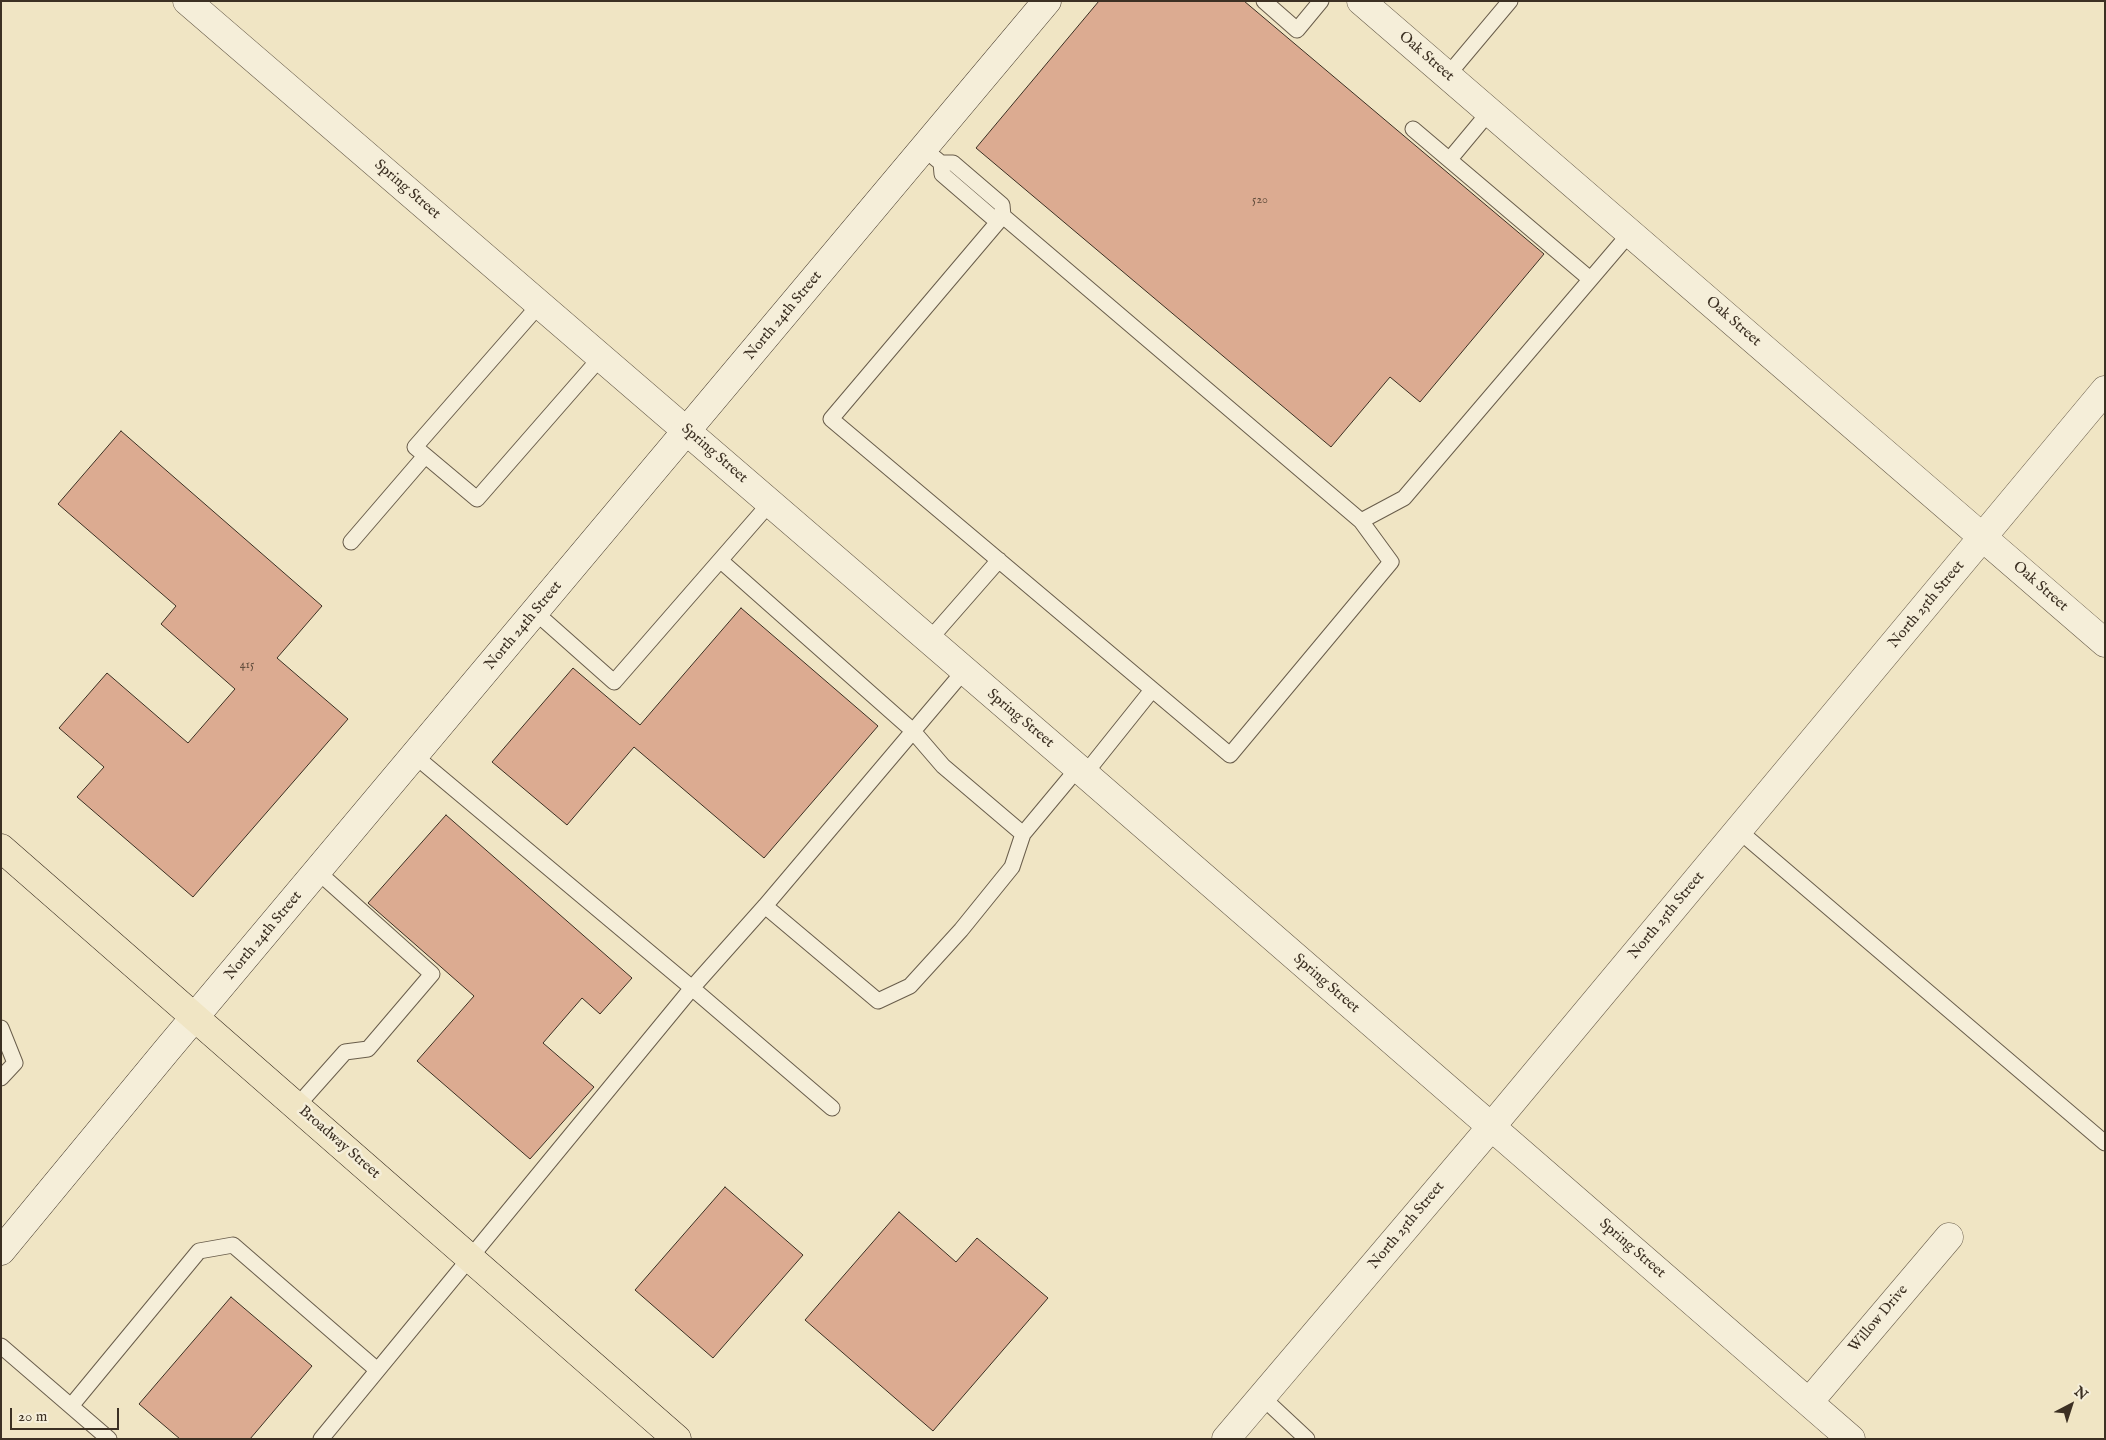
<!DOCTYPE html>
<style>
body{margin:0}
#map{position:relative;width:2106px;height:1440px;overflow:hidden;background:#f0e5c4;font-family:"IM FELL English",serif}
canvas{display:block}
.frame{position:absolute;inset:0;border:2px solid #3c3023;pointer-events:none}
.north{position:absolute;left:2046px;top:1380px;width:50px;height:50px;-webkit-text-stroke:4px #f5eed9;paint-order:stroke;rotate:40deg;font-size:14px;font-weight:700;line-height:20px;text-align:center;color:#3c3023}
.north::after{content:'';display:block;margin:auto;width:18px;height:22px;background:#3c3023;clip-path:polygon(50% 0,100% 100%,50% 72%,0 100%)}
.scale{position:absolute;left:10px;top:1408px;width:109px;height:22px;box-sizing:border-box;border:2px solid #3c3023;border-top:0;padding-left:6px;font-size:15px;line-height:18px;white-space:nowrap;color:#3c3023;-webkit-text-stroke:4px #f5eed9;paint-order:stroke}
</style>
<div id="map">
<canvas width="2106" height="1440"></canvas>
<div class="frame"></div>
<div class="north">N</div>
<div class="scale">20 m</div>
</div>
<script>
const ctx = document.querySelector('canvas').getContext('2d');
ctx.lineJoin = 'round';
function paint(path, color) {
  ctx.fillStyle = color;
  ctx.fill(path, 'evenodd');
}
function toPath(rows) {
  const path = new Path2D();
  for (const r of rows) {
    path.moveTo(r[0], r[1]);
    for (let i = 2; i < r.length; i += 2) path.lineTo(r[i], r[i + 1]);
  }
  return path;
}
function trace(path, color, width, dash) {
  ctx.strokeStyle = color;
  ctx.lineWidth = width;
  ctx.lineCap = dash ? 'butt' : 'round';
  ctx.setLineDash(dash || []);
  ctx.stroke(path);
}
function drawText(font, color, halo, rows, align = 'center') {
  ctx.font = font + ' "IM FELL English",serif';
  ctx.lineWidth = 5;
  ctx.setLineDash([]);
  ctx.textBaseline = 'middle';
  ctx.strokeStyle = halo;
  ctx.fillStyle = color;
  for (const [text, x, y, turn = 0] of rows) {
    ctx.save();
    ctx.translate(x, y);
    ctx.rotate((+turn || 0) * Math.PI / 180);
    ctx.textAlign = isNaN(turn) ? turn : align;
    if (halo) ctx.strokeText(text, 0, 0);
    ctx.fillText(text, 0, 0);
    ctx.restore();
  }
}
const building = toPath([
 [1099,1,1244,1,1544,254,1420,402,1390,377,1331,447,976,148,1099,1],
 [121,431,322,606,277,658,348,719,193,897,77,797,104,767,59,728,107,673,188,743,235,689,161,624,176,606,58,504,121,431],
 [741,608,878,726,764,858,634,747,567,825,492,762,573,668,640,725,741,608],
 [446,815,632,978,600,1014,582,998,543,1043,594,1087,530,1159,417,1061,474,996,368,903,446,815],
 [725,1187,803,1255,713,1358,635,1290,725,1187],
 [899,1212,956,1262,977,1238,1048,1298,933,1431,805,1320,899,1212],
 [231,1297,312,1366,250,1439,180,1439,139,1404,231,1297]
]);
paint(building, '#dcab91');
trace(building, '#3c3023', 1);
const service = toPath([
 [1264,1,1297,30,1321,1],
 [1447,76,1510,1],
 [1413,129,1590,279],
 [924,149,941,163,953,163,1002,205,1003,216,1361,521,1404,498,1630,233],
 [1450,159,1490,111],
 [941,163,942,174,993,218,1003,216],
 [1003,216,831,419,1230,755,1391,562,1361,521],
 [540,304,415,447,477,499,601,357],
 [351,542,425,456],
 [721,561,912,730,943,766,1023,834,1078,768],
 [535,612,614,682,770,503],
 [929,640,999,560],
 [1084,775,1152,690],
 [1738,830,2105,1143],
 [765,906,878,1001,910,986,961,930,1012,867,1023,834],
 [1,1028,15,1063,1,1078],
 [297,1106,345,1052,368,1049,432,974,318,872],
 [832,1108,692,988,765,906,964,671],
 [1,1346,109,1439],
 [1262,1397,1307,1439],
 [71,1406,199,1251,233,1245,376,1369],
 [321,1439,692,988,415,756]
]);
const minor = toPath([
 [187,1,1078,768,1851,1439],
 [1361,1,2105,643],
 [1809,1402,1949,1237],
 [1226,1439,1491,1127,2105,390]
]);
const secondary = toPath([
 [1,1251,167,1050,1047,1]
]);
const primary = toPath([
 [1,848,677,1439]
]);
trace(service, '#695d4b', 17);
trace(minor, '#695d4b', 29);
trace(secondary, '#3c3023', 29);
trace(primary, '#3c3023', 29);
trace(service, '#f5eed9', 15);
trace(minor, '#f5eed9', 28);
trace(secondary, '#f5eed9', 28);
trace(primary, '#f0e5c4', 28);
drawText('12px', '#644f3e', null, [
 ["520",1260,201],
 ["415",247,666]
]);
drawText('15px', '#3c3023', '#f5eed9', [
 ["Oak Street",1426,57,41],
 ["Spring Street",407,190,41],
 ["North 24th Street",784,316,-50],
 ["Oak Street",1733,322,41],
 ["Spring Street",714,454,41],
 ["Oak Street",2040,587,41],
 ["North 25th Street",1927,605,-50],
 ["North 24th Street",524,626,-50],
 ["Spring Street",1020,719,40],
 ["North 25th Street",1667,916,-50],
 ["North 24th Street",264,936,-50],
 ["Spring Street",1326,984,41],
 ["Broadway Street",339,1143,41],
 ["North 25th Street",1407,1226,-50],
 ["Spring Street",1632,1249,41],
 ["Willow Drive",1879,1319,-50]
]);
</script>
